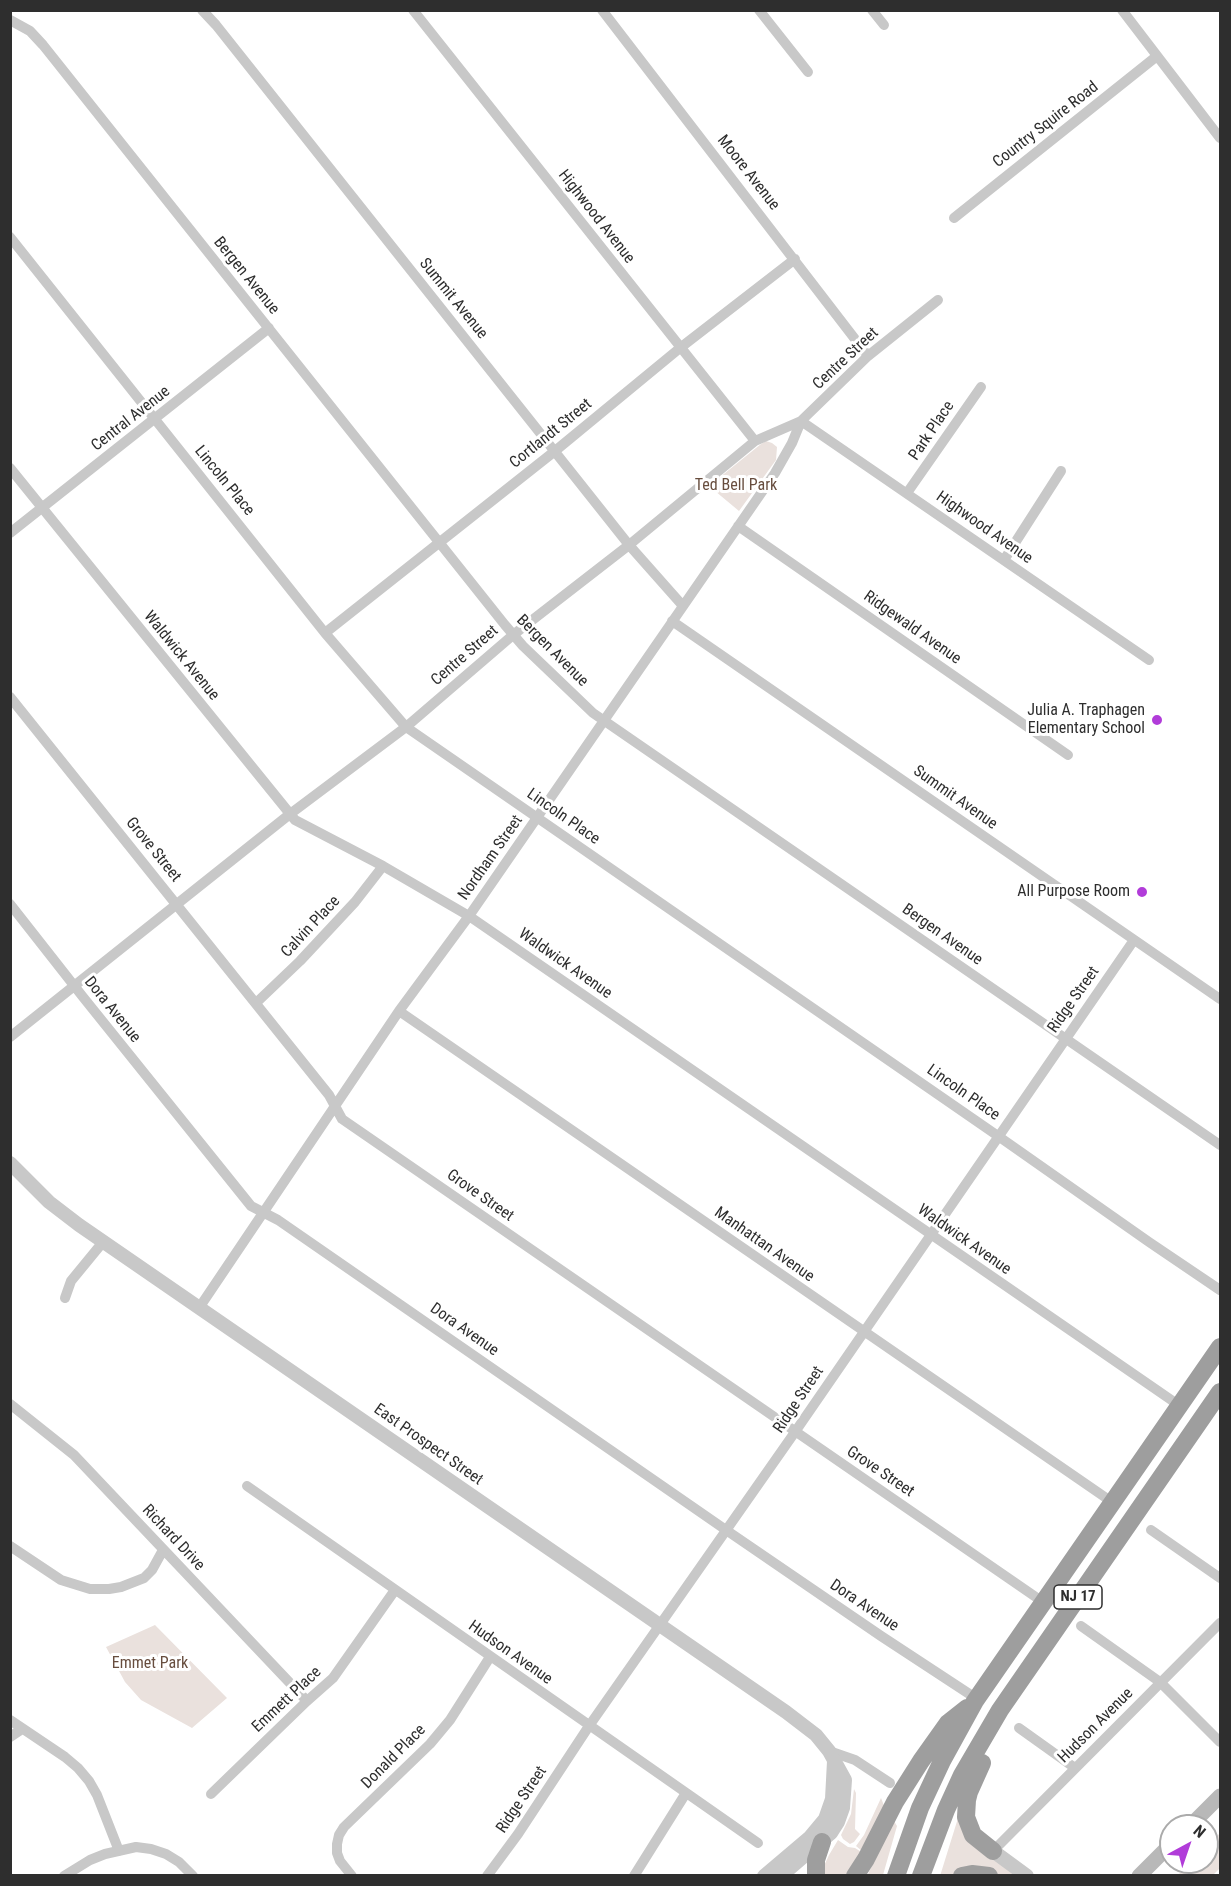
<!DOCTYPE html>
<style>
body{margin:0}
#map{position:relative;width:1231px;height:1886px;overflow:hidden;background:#fff;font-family:"Roboto Condensed",sans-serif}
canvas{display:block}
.frame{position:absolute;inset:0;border:12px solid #2e2e2e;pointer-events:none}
.north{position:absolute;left:1159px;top:1814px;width:60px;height:60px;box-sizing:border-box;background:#fff;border:2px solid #ababab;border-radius:50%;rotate:40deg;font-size:16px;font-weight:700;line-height:24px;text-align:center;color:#2e2e2e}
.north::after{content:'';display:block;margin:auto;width:21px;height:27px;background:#b13cd9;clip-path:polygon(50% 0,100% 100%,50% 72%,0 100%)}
</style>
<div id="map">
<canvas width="1231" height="1886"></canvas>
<div class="frame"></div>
<div class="north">N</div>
</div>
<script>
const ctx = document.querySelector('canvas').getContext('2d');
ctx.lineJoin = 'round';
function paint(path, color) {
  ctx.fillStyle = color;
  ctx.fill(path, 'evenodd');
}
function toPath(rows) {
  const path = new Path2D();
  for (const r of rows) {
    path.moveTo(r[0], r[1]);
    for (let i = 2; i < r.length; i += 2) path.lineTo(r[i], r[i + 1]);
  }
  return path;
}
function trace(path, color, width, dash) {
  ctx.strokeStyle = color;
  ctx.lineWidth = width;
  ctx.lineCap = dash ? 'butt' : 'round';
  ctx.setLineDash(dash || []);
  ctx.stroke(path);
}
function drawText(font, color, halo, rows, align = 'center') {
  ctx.font = font + ' "Roboto Condensed",sans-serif';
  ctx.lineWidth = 6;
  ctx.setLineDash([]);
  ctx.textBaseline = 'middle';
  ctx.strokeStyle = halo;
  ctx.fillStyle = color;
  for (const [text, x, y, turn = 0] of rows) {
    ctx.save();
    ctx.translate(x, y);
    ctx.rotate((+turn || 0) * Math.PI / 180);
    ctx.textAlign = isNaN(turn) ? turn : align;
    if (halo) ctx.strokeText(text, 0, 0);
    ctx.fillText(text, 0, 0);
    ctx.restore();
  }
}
paint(toPath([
 [766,441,772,443,777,447,776,460,739,511,709,486,761,444],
 [155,1625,227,1698,192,1728,141,1700,125,1682,106,1647],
 [854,1789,856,1793,855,1829,860,1834,854,1842,850,1844,843,1839,841,1835,851,1814],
 [881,1798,885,1808,862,1851,856,1846,864,1835],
 [959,1815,1015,1875,998,1875,987,1871,940,1876],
 [894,1821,897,1826,883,1875,867,1876],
 [1220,1833,1220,1868,1213,1875,1178,1875,1192,1862,1207,1862,1207,1847],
 [838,1840,848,1847,855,1848,863,1853,849,1875,823,1875,823,1868,829,1855]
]), '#eae1dd');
trace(toPath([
 [202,10,216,25,629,545,683,606],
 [413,10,755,441],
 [602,10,868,356],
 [759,10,808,72],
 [872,10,884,25],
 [1122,10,1220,138],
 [10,20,30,31,43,45,505,625,523,646,593,713,1220,1145],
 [954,218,1157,56],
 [10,237,325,633,406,727,998,1136,1149,1242,1220,1290],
 [10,468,295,820,383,866,469,916,1180,1406],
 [907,493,981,387],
 [738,526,1068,755],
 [10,533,269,328],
 [1004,560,1061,471],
 [672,621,1220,999],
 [325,633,555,451,680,348,795,259],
 [10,697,329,1095,342,1119,1043,1602],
 [10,904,83,997,251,1206,278,1220,726,1530,881,1636,977,1699],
 [256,1003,300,961,355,902,383,866],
 [399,1011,1112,1502],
 [10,1037,290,814,406,727,513,635,629,545,755,441,801,421,868,356,938,300],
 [65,1298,71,1281,103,1242],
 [199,1308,399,1011,469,916,775,473,792,443,801,421,1149,660],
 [10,1404,74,1455,307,1701],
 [247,1486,758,1843],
 [1151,1530,1220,1578],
 [10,1546,61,1580,90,1589,109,1589,121,1587,144,1578,152,1570,163,1550],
 [1081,1626,1160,1682,1220,1742],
 [10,1720,65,1757,78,1768,89,1781,97,1795,119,1851],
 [1019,1728,1075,1768],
 [10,1737,22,1729],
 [829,1751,855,1760,890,1783],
 [211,1794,307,1701,333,1678,395,1590],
 [993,1851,1220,1623],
 [64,1876,90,1860,105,1854,136,1847,151,1849,166,1854,179,1862,193,1876],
 [352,1876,340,1861,337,1853,337,1844,339,1835,344,1827,430,1744,450,1720,490,1657],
 [487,1876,518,1834,589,1726,795,1432,1134,940],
 [634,1876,686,1793]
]), '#c8c8c8', 10);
trace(toPath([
 [10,1163,49,1202,79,1225,786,1712,816,1735,829,1751,845,1780,843,1808,838,1822,831,1833,781,1876],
 [993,1851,1027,1876],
 [764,1876,810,1837,825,1819,832,1799,834,1761]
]), '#c8c8c8', 14);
trace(toPath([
 [1190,1826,1220,1796],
 [1139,1876,1171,1844]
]), '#b8b8b8', 15);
trace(toPath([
 [982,1763,969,1792,967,1800,966,1817,973,1835,993,1851],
 [816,1876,816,1860,822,1842],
 [855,1876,866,1859,895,1802,921,1761,948,1723,967,1708],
 [896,1876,920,1808,942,1761,975,1701,1220,1347],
 [921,1876,946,1810,962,1775,1000,1710,1220,1392],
 [962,1876,972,1874,989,1876]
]), '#9e9e9e', 18);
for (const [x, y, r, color] of [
 [1157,720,6,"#b13cd9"],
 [1142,892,6,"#b13cd9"]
]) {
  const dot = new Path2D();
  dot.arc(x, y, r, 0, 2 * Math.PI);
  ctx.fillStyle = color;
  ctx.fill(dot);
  trace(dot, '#fff', 2);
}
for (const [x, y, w] of [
 [1078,1597,48]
]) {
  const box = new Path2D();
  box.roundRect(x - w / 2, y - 12, w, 24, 4.5);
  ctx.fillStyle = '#fff';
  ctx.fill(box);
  trace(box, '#2e2e2e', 1.5);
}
drawText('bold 15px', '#2e2e2e', null, [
 ["NJ 17",1078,1597]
]);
drawText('16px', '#2e2e2e', '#fff', [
 ["Country Squire Road",1046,125,-38],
 ["Moore Avenue",748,173,52],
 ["Highwood Avenue",596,217,52],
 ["Bergen Avenue",246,276,51],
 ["Summit Avenue",453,299,51],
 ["Centre Street",846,359,-43],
 ["Central Avenue",131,419,-38],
 ["Park Place",932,431,-56],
 ["Cortlandt Street",551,434,-39],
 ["Lincoln Place",224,481,51],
 ["Highwood Avenue",984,528,35],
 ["Ridgewald Avenue",912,628,35],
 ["Bergen Avenue",552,651,45],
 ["Waldwick Avenue",181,656,51],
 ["Centre Street",465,656,-41],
 ["Summit Avenue",955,798,35],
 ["Lincoln Place",563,817,35],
 ["Grove Street",153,850,51],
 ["Nordham Street",491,858,-55],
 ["Calvin Place",311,927,-47],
 ["Bergen Avenue",942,935,35],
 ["Waldwick Avenue",565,964,35],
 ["Ridge Street",1074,1000,-55],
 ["Dora Avenue",112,1010,51],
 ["Lincoln Place",963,1093,35],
 ["Grove Street",480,1196,35],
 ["Waldwick Avenue",964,1240,35],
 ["Manhattan Avenue",764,1245,35],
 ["Dora Avenue",464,1330,35],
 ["Ridge Street",799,1400,-56],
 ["East Prospect Street",428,1445,35],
 ["Grove Street",880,1472,34],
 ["Richard Drive",173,1538,47],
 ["Dora Avenue",864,1606,34],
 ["Hudson Avenue",510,1653,35],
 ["Emmett Place",287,1700,-43],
 ["Hudson Avenue",1096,1726,-45],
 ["Donald Place",394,1757,-45],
 ["Ridge Street",522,1800,-56]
]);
drawText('16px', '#674d3e', '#fff', [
 ["Ted Bell Park",736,486],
 ["Emmet Park",150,1664]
]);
drawText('16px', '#2e2e2e', '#fff', [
 ["Julia A. Traphagen",1145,711],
 ["Elementary School",1145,729],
 ["All Purpose Room",1130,892]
], 'right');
</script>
